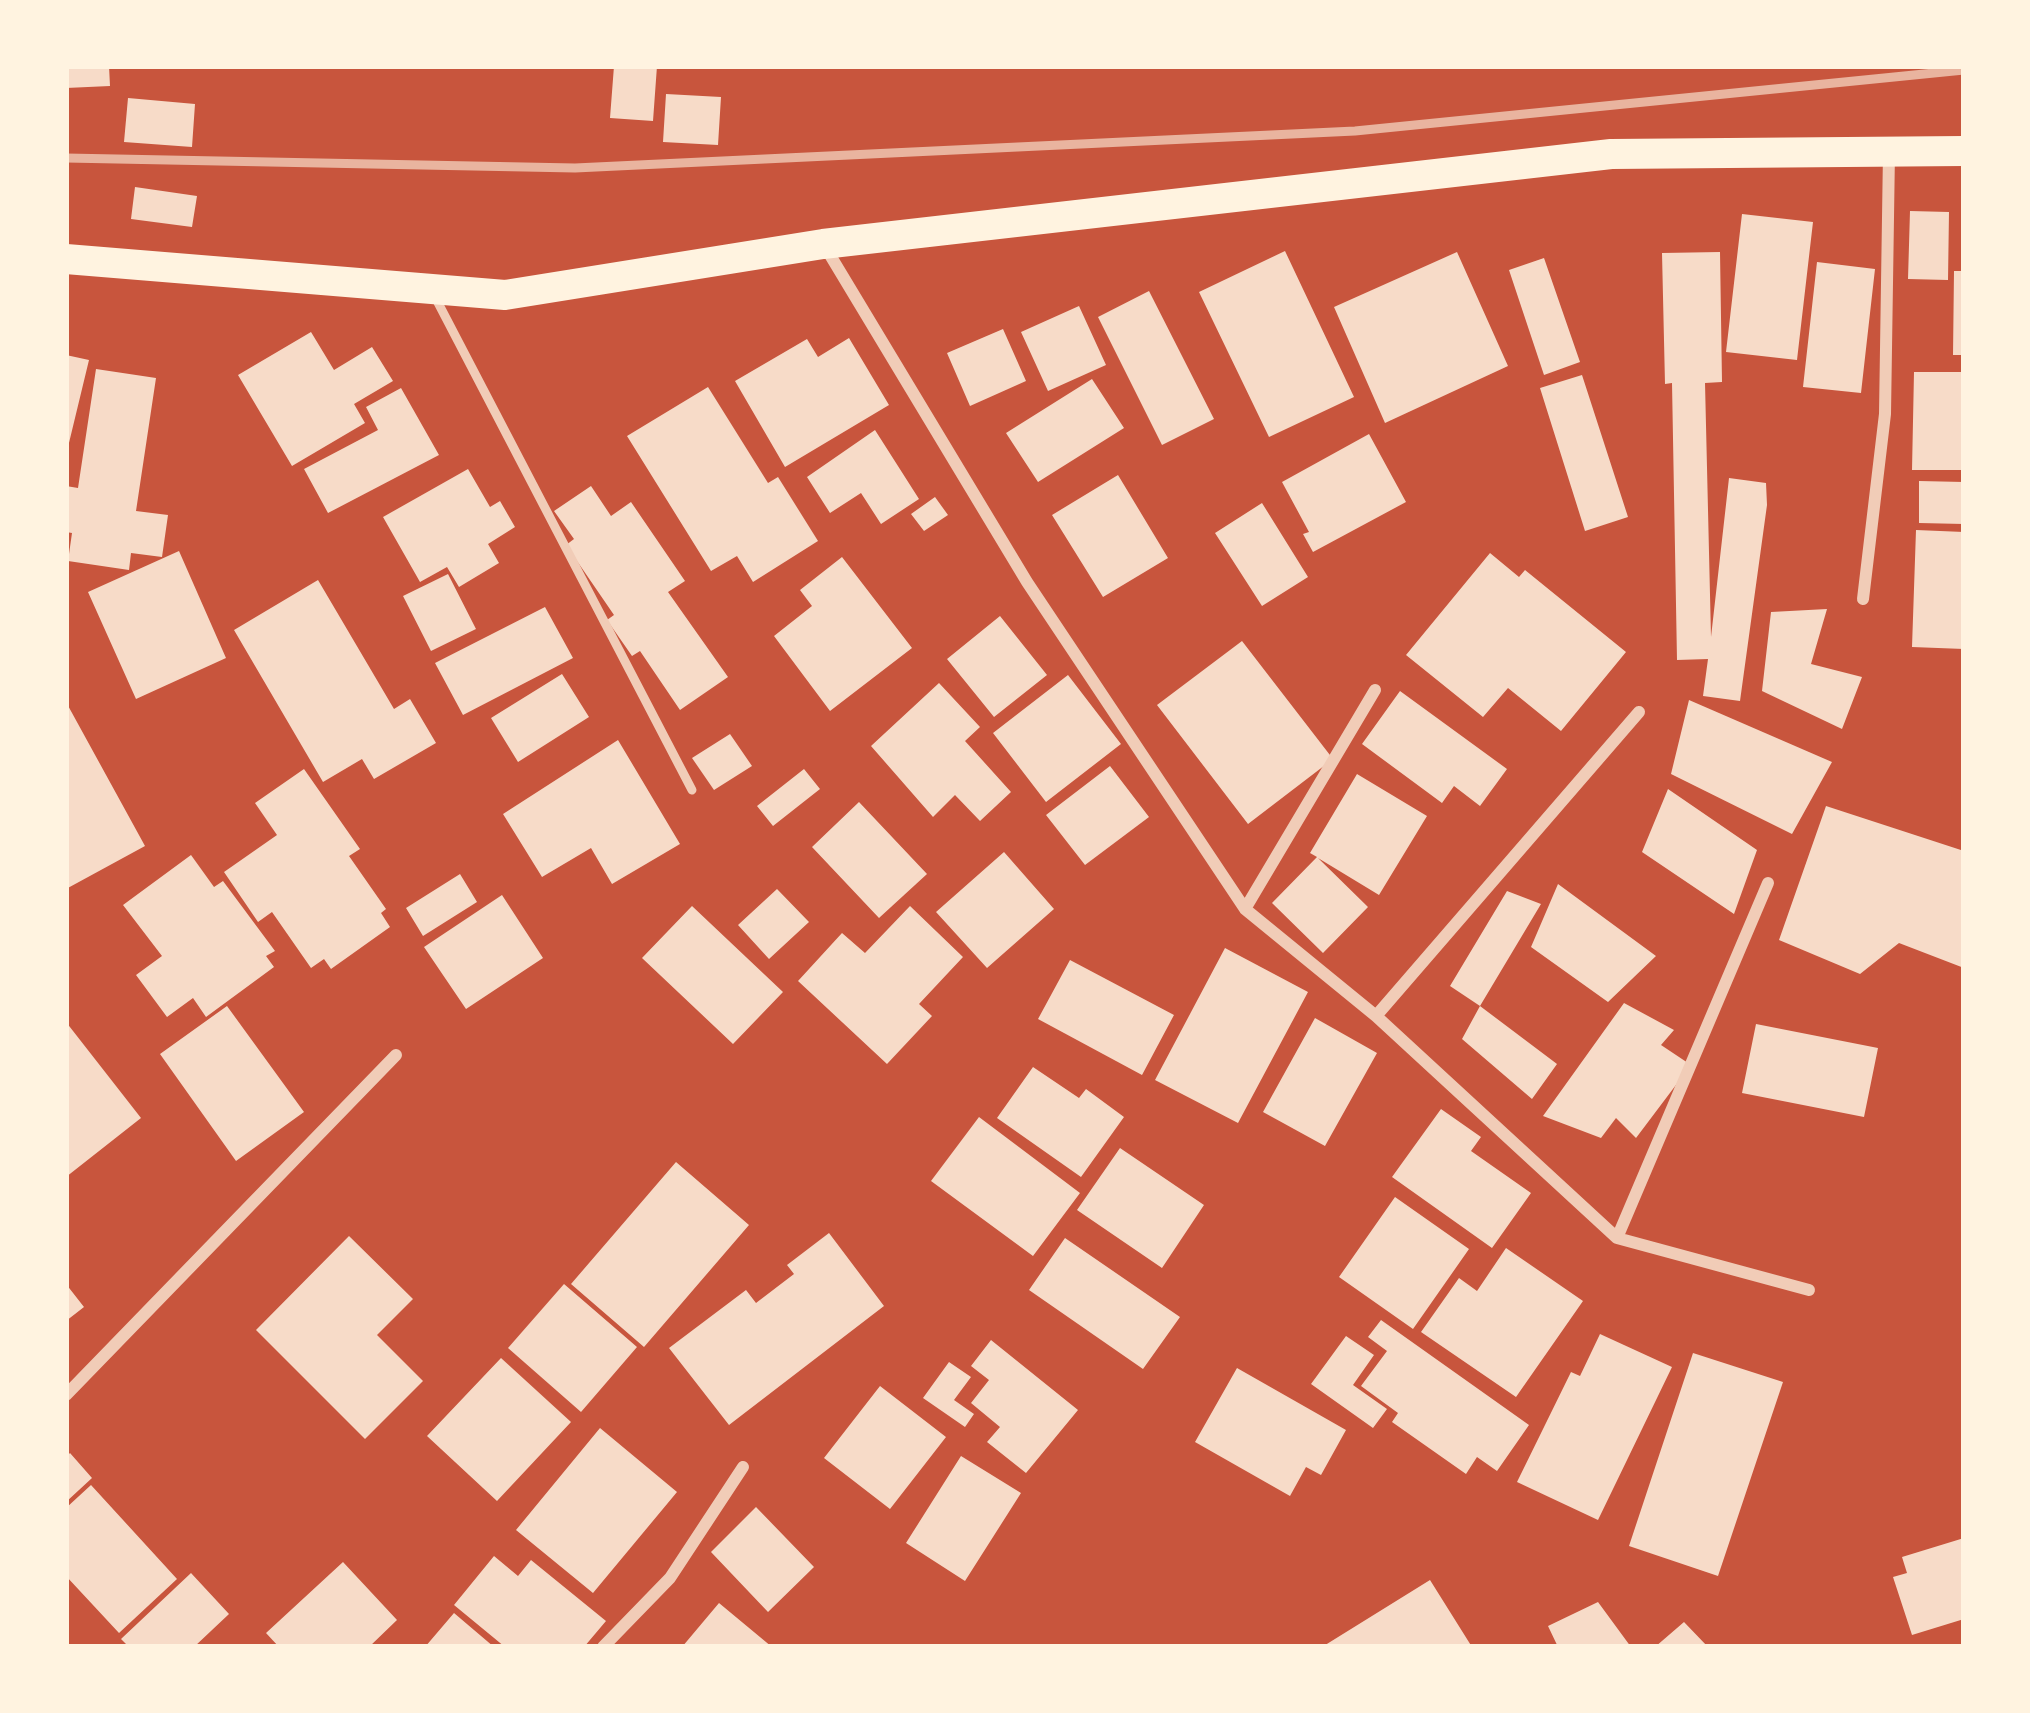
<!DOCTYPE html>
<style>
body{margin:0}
#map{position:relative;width:2030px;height:1713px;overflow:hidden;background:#c8553d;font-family:Poppins,sans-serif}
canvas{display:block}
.frame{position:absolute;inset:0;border:69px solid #fff3e0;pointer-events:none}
</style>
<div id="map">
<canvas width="2030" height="1713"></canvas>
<div class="frame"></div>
</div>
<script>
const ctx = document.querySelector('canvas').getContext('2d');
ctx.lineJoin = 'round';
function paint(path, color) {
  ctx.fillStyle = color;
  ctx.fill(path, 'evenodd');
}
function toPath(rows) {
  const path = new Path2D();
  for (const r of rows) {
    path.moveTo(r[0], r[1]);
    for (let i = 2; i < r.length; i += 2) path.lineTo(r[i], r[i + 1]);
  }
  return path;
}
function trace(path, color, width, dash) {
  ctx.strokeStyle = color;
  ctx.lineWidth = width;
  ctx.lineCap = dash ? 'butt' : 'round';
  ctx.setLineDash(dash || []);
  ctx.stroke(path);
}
paint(toPath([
 [66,66,109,66,110,86,66,88],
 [614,66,657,66,653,121,610,118],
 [666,94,721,97,718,145,663,142],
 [128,98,195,104,192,147,124,142],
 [135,187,197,196,192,227,131,219],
 [1910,211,1949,212,1948,280,1908,279],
 [1742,214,1813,222,1797,360,1726,352],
 [1285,251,1354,397,1269,437,1199,292],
 [1457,252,1508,366,1385,423,1334,307],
 [1720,252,1722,382,1705,383,1711,637,1729,478,1766,483,1767,505,1740,701,1703,696,1708,659,1677,660,1672,383,1665,384,1662,253],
 [1544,258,1580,362,1544,375,1509,270],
 [1817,262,1875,269,1861,393,1803,387],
 [1954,271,1964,271,1964,355,1953,355],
 [1149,291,1214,419,1162,445,1098,317],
 [1079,306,1106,365,1048,391,1021,332],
 [1003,329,1026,381,970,406,947,353],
 [311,332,334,370,372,347,393,381,354,404,365,423,292,466,238,375],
 [849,338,889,405,785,467,735,381,807,339,818,357],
 [66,355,89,360,68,447,66,447],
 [96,369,156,378,136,511,168,515,162,557,131,553,129,570,68,561,72,533,66,532,66,486,78,488],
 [1914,372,1964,372,1964,470,1912,470],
 [1582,375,1628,517,1585,531,1540,388],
 [1092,379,1124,428,1038,482,1006,433],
 [708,387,768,483,778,477,818,541,753,582,737,556,711,571,627,436],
 [401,388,439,455,328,513,304,469,378,430,366,407],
 [875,430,919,499,881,524,861,493,830,513,807,477],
 [1369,434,1406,502,1313,552,1303,534,1309,532,1282,482],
 [468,469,490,507,500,501,515,527,488,544,499,563,459,587,447,567,420,582,383,517],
 [1118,475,1168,558,1103,597,1052,515],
 [1919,481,1964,482,1964,524,1919,523],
 [591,486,611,516,631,502,685,581,668,592,728,677,680,710,640,651,632,656,607,620,614,615,566,545,574,539,554,511],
 [935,497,948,515,924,531,911,514],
 [1262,503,1308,577,1262,606,1215,533],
 [1916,530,1964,532,1964,649,1912,647],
 [179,551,226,658,136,699,88,592],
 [1490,553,1519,577,1525,570,1626,652,1561,731,1508,688,1483,717,1406,655],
 [842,557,912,648,830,711,774,636,812,606,800,590],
 [448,574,476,629,431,651,403,596],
 [318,580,394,709,410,699,436,743,374,779,362,759,323,782,234,630],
 [545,607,573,658,463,715,435,663],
 [1827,609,1811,664,1862,677,1842,729,1762,691,1771,612],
 [1000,616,1047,675,994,717,947,659],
 [1242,641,1333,759,1248,824,1157,705],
 [562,674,589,717,518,762,491,718],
 [1068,675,1121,744,1046,802,993,733],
 [939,683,980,727,965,741,1011,792,980,821,955,795,933,817,871,746],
 [1400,691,1507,769,1480,806,1454,786,1442,803,1362,744],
 [1689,700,1832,762,1792,834,1671,774],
 [66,702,145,846,66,889],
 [730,734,752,766,714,790,692,758],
 [618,740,680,844,612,884,591,848,542,877,503,814],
 [1110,766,1149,817,1085,865,1046,815],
 [304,769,360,849,349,856,386,909,381,913,390,927,331,969,324,959,311,968,272,912,258,922,224,872,277,835,255,803],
 [804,769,820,789,773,826,757,806],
 [1357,774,1427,816,1379,895,1318,858,1368,907,1323,953,1272,903,1317,857,1310,853],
 [1668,789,1757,850,1734,914,1642,852],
 [859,802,927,874,879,918,812,847],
 [1826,806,1964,851,1964,968,1899,943,1860,974,1779,940],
 [1004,852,1054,909,987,968,936,912],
 [191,855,214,887,223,881,275,951,266,956,274,967,206,1017,193,998,167,1017,136,975,162,956,123,905],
 [460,874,477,902,423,936,406,908],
 [1558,884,1656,956,1608,1002,1531,947],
 [777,889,809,922,769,959,738,925],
 [1507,891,1541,904,1480,1006,1450,986],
 [502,895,543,958,466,1009,424,947],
 [692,906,783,992,733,1044,642,958],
 [910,906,963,957,919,1004,932,1016,887,1064,798,981,842,933,865,953],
 [1225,948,1308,992,1238,1123,1155,1080],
 [1070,960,1174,1015,1142,1075,1038,1019],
 [1624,1003,1674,1030,1661,1045,1691,1065,1636,1138,1616,1118,1601,1138,1543,1116],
 [227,1006,304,1112,236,1161,160,1054],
 [1480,1006,1557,1064,1532,1099,1462,1039],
 [1315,1018,1377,1053,1325,1146,1263,1112],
 [66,1022,141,1118,66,1177],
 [1756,1024,1878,1048,1864,1117,1742,1093],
 [1033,1067,1079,1098,1086,1089,1124,1117,1081,1177,997,1118],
 [1441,1109,1481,1137,1471,1151,1531,1193,1492,1248,1392,1177],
 [979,1117,1080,1193,1033,1256,931,1181],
 [1120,1148,1204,1205,1162,1268,1077,1210],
 [676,1162,749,1225,644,1347,571,1284],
 [1395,1197,1469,1249,1413,1329,1339,1277],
 [829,1233,884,1306,729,1425,669,1348,746,1290,756,1303,794,1274,787,1265],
 [349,1236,413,1299,377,1335,423,1381,365,1439,256,1330],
 [1065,1238,1180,1317,1143,1369,1029,1290],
 [1506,1248,1583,1301,1516,1397,1421,1332,1459,1278,1477,1291],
 [66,1284,84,1307,66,1321],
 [564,1284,637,1347,581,1412,508,1348],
 [1381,1320,1529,1425,1497,1471,1477,1457,1466,1474,1392,1422,1398,1413,1361,1386,1387,1351,1368,1337],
 [1600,1334,1672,1367,1598,1520,1517,1482,1571,1372,1580,1376],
 [1346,1336,1374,1355,1353,1385,1387,1409,1373,1428,1311,1384],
 [991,1340,1078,1410,1026,1473,987,1442,1000,1427,971,1403,989,1380,971,1366],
 [1693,1353,1783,1382,1718,1576,1629,1546],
 [501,1358,571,1422,497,1501,427,1436],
 [949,1362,971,1377,954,1400,974,1414,965,1427,923,1398],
 [1237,1368,1346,1430,1321,1475,1306,1467,1290,1496,1195,1442],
 [880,1386,946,1437,890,1509,824,1458],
 [600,1428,677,1492,593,1593,516,1530],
 [70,1453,92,1478,66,1502,66,1457],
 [961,1456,1021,1493,965,1581,906,1543],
 [91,1485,177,1579,119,1633,66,1576,66,1508],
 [756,1507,814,1567,768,1612,711,1552],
 [1964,1538,1964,1619,1912,1635,1893,1577,1907,1573,1902,1557],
 [494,1556,518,1576,531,1560,606,1621,584,1647,505,1647,454,1605],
 [343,1562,397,1620,369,1647,279,1647,266,1633],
 [191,1573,229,1614,194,1647,129,1647,121,1639],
 [1430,1580,1472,1647,1322,1647],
 [1598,1602,1631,1647,1558,1647,1548,1626],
 [719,1603,772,1647,682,1647],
 [454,1613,494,1647,425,1647],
 [1684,1622,1708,1647,1655,1647]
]), '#f7dbc8');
trace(toPath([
 [434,295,692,790]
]), '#f1ccb7', 9);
trace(toPath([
 [824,245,1027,582,1245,909,1376,1016,1617,1238,1809,1290],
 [1863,599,1885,414,1889,152],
 [1245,909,1375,690],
 [1376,1016,1639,712],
 [1617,1238,1768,883],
 [66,1395,396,1055],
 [603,1647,670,1578,743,1467]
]), '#f1ccb7', 12);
trace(toPath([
 [66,259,505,295,823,244,1611,154,1964,151]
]), '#fff3e0', 30);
trace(toPath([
 [66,158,575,168,1355,131,1964,70]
]), '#e9b49f', 9);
</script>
